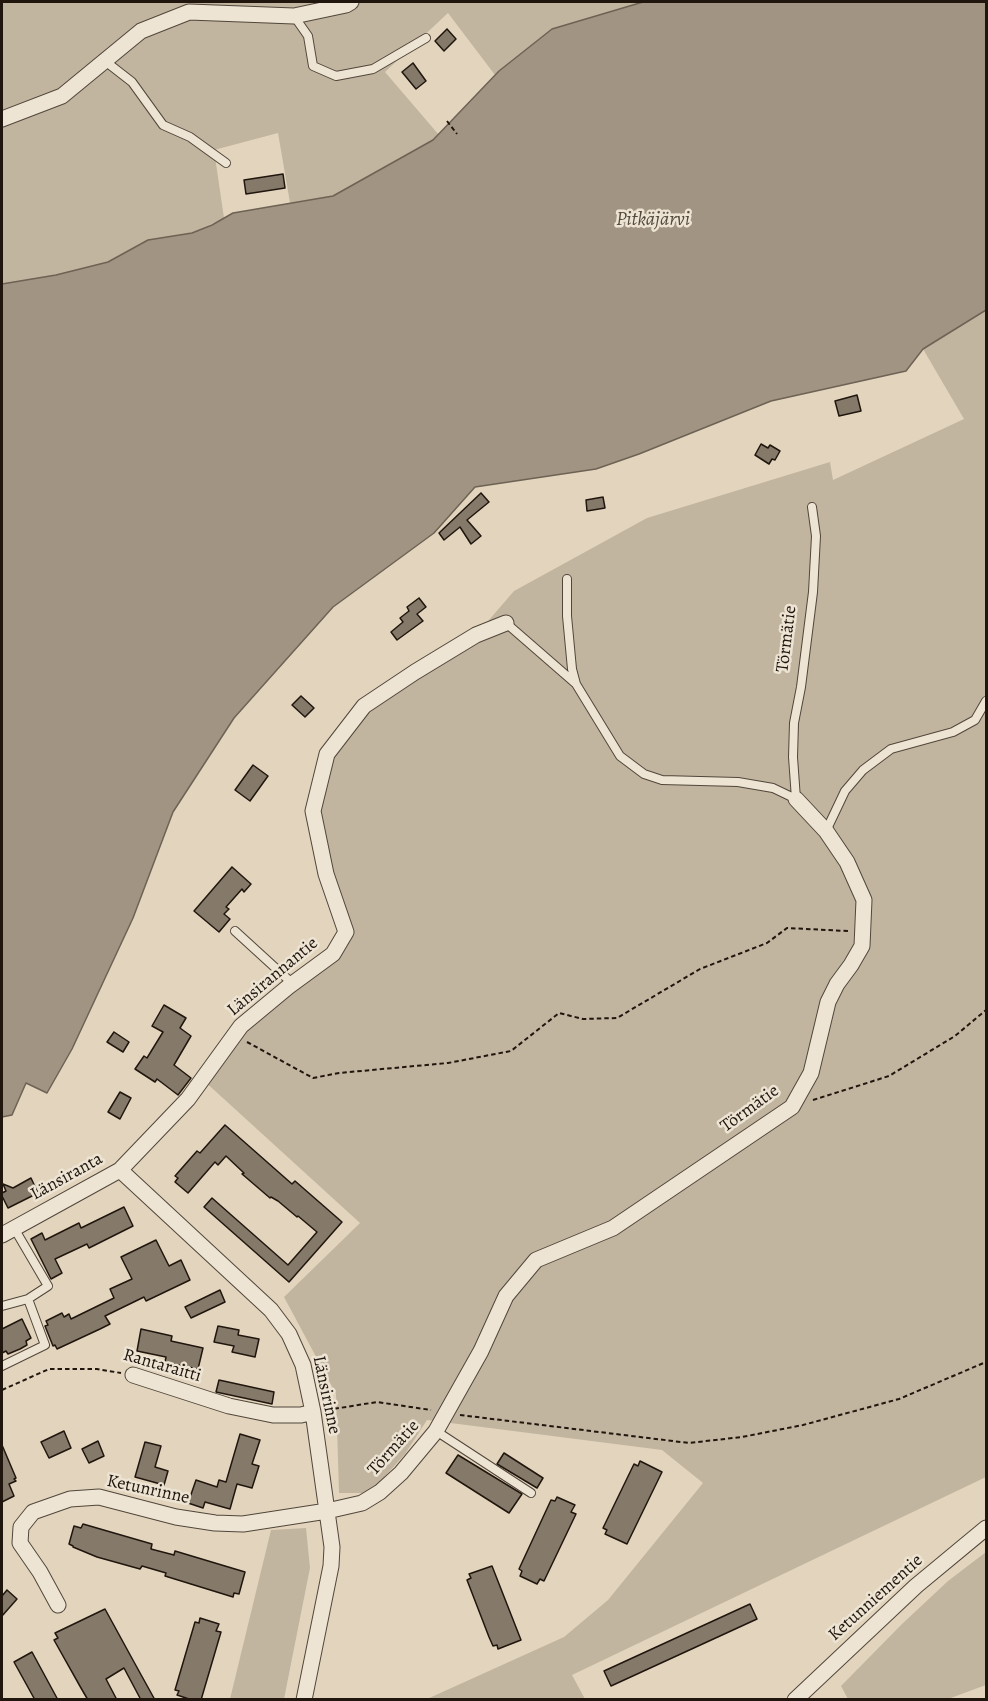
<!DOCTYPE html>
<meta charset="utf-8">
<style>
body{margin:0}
#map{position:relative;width:988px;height:1701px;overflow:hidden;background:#e3d5bd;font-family:Alegreya,serif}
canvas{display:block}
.frame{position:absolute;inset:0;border:3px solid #20160e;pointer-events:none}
</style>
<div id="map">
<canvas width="988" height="1701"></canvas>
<div class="frame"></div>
</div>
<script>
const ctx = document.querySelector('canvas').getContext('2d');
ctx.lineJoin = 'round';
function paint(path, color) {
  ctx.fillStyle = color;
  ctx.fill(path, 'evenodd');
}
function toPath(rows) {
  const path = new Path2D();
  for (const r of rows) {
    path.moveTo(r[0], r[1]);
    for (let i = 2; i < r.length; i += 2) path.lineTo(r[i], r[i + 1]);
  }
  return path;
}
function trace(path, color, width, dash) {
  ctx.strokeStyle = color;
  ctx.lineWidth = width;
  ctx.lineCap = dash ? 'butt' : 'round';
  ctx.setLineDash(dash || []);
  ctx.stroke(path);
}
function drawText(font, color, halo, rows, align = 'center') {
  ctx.font = font + ' Alegreya,serif';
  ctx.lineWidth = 5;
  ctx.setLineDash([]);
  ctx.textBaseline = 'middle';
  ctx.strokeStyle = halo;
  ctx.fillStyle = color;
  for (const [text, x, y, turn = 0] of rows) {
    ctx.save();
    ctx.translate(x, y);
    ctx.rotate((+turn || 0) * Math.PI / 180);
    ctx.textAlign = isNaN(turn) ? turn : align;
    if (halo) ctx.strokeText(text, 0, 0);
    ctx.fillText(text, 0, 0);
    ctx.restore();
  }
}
paint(toPath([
 [2,2,643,2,552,29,495,75,448,13,385,72,439,135,433,140,333,196,290,203,278,133,214,150,224,218,192,233,148,240,108,262,56,275,6,284,2,284],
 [986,310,986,1477,572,1675,585,1699,427,1699,564,1637,608,1600,703,1483,662,1450,427,1420,405,1454,378,1484,364,1493,339,1493,336,1394,284,1297,360,1223,202,1079,234,1035,346,932,313,811,327,754,364,706,476,635,514,591,647,518,830,462,833,480,964,419,923,349],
 [306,1528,310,1568,284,1699,230,1699,271,1530],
 [986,1552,986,1685,948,1699,848,1699,841,1686,902,1624,948,1581]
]), '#c2b59f');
const water = toPath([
 [643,2,986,2,986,310,923,349,906,371,771,401,639,454,596,469,475,487,434,533,333,607,234,718,173,812,133,918,72,1049,47,1093,26,1083,12,1115,2,1117,2,284,56,275,108,262,148,240,192,233,212,225,233,213,333,196,433,140,499,71,552,29,643,2]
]);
paint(water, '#a19482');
trace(water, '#6d6254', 1.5);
const building = toPath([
 [447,29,456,39,444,51,435,41,447,29],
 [413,63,426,81,416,89,402,72,413,63],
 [283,174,285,188,246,194,244,180,283,174],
 [857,395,861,411,839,416,835,401,857,395],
 [761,444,768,448,770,445,780,451,775,460,772,459,769,464,755,455,761,444],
 [481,493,489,502,467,520,481,536,471,544,460,527,444,540,439,533,481,493],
 [603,497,605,508,587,511,586,500,603,497],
 [419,598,426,607,417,614,423,621,397,640,391,632,403,622,400,618,409,611,407,607,419,598],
 [301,696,314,708,305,717,292,705,301,696],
 [253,765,268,776,250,801,235,790,253,765],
 [232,867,251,884,244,892,242,889,226,907,229,909,224,914,230,919,219,932,194,911,232,867],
 [164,1005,186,1018,180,1028,191,1036,174,1065,191,1078,178,1095,157,1079,155,1082,135,1069,144,1056,147,1058,163,1032,152,1026,164,1005],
 [114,1032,129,1042,123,1052,107,1042,114,1032],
 [120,1092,131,1098,120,1119,108,1112,120,1092],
 [225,1125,292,1184,295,1181,342,1222,289,1282,204,1207,212,1198,288,1265,317,1232,298,1216,297,1217,278,1201,271,1197,270,1198,242,1174,244,1173,226,1156,218,1165,215,1162,188,1193,175,1182,178,1178,175,1176,197,1151,200,1153,225,1125],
 [31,1178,38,1193,8,1208,2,1196,2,1193,6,1191,3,1184,13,1188,31,1178],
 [124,1207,133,1226,89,1248,87,1244,55,1259,62,1273,51,1279,31,1239,42,1233,45,1240,79,1223,81,1228,124,1207],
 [156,1240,169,1266,181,1260,190,1280,146,1301,144,1297,105,1316,110,1324,100,1329,57,1349,55,1345,53,1346,45,1326,48,1325,46,1321,62,1313,64,1317,69,1314,71,1319,114,1298,110,1289,132,1279,121,1257,156,1240],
 [220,1290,225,1302,191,1318,185,1307,220,1290],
 [22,1319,31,1338,26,1341,27,1345,20,1349,8,1354,6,1351,2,1353,2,1329,22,1319],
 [218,1326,239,1330,238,1335,259,1339,255,1357,232,1352,234,1346,214,1342,218,1326],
 [141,1329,172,1336,171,1341,203,1348,198,1369,165,1362,166,1357,137,1351,141,1329],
 [219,1380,274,1392,272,1404,216,1392,219,1380],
 [64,1431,71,1448,49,1458,41,1442,64,1431],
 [240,1434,260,1440,252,1464,259,1466,252,1488,237,1484,230,1509,205,1502,203,1508,188,1503,196,1480,217,1487,219,1480,226,1482,240,1434],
 [98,1441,104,1456,89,1463,82,1449,98,1441],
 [145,1442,161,1446,155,1467,168,1471,164,1485,135,1477,145,1442],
 [2,1445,16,1478,14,1479,16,1481,9,1484,14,1496,2,1502,2,1445],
 [504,1453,543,1478,537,1488,497,1464,504,1453],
 [458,1455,522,1494,509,1513,446,1473,458,1455],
 [640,1461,662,1472,627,1544,605,1534,607,1530,603,1528,634,1464,638,1466,640,1461],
 [557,1497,575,1505,571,1512,576,1514,544,1581,540,1579,537,1584,520,1576,522,1571,519,1569,551,1500,555,1501,557,1497],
 [83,1524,152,1544,151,1549,174,1555,175,1551,245,1572,239,1594,234,1593,233,1597,165,1576,166,1573,142,1566,140,1569,97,1557,73,1547,73,1546,69,1544,74,1526,81,1528,83,1524],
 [492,1566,521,1640,498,1649,497,1645,493,1646,489,1637,467,1580,471,1578,469,1574,492,1566],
 [7,1590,17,1599,2,1616,2,1596,7,1590],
 [750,1604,757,1619,611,1686,604,1671,750,1604],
 [105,1609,134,1662,155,1700,141,1700,124,1668,106,1679,117,1700,88,1700,81,1688,54,1640,58,1638,55,1633,105,1609],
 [200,1618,219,1624,216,1631,221,1632,201,1700,192,1700,177,1695,179,1691,175,1690,195,1622,199,1623,200,1618],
 [32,1652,58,1700,35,1700,14,1662,32,1652]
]);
paint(building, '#857969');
trace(building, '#20160e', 1.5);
const service = toPath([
 [294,16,308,36,313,66,336,76,373,69,426,38],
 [105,61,132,82,163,125,190,137,226,163],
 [567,579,567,616,572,669,576,684,620,756,644,774,662,780,738,782,773,788,796,799],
 [506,623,575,683],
 [796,799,793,757,794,723,801,687,813,592,816,536,812,507],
 [826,831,845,791,863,770,891,749,953,732,975,720,986,701],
 [235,931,293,984],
 [2,1306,28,1299],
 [2,1366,45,1345,28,1299,48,1286,14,1228],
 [436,1431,531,1493]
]);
const minor = toPath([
 [2,119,62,96,141,31,189,12,294,16,346,5,351,2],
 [120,1170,271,1310,289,1334,303,1365,313,1412,332,1547,331,1566,304,1700],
 [2,1235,120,1170,188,1099,241,1026,288,987,333,954,346,932,326,874,313,811,327,754,364,706,415,672,476,635,506,623],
 [133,1375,229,1406,273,1415,301,1415,313,1412],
 [58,1605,40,1572,20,1543,21,1527,33,1512,70,1499,99,1497,176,1517,215,1523,243,1524,327,1511,362,1503,380,1492,401,1473,436,1431,481,1351,506,1296,536,1260,613,1228,792,1107,811,1073,828,1002,837,984,851,965,862,946,864,900,847,862,826,831,796,799],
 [795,1700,916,1586,986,1528]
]);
trace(service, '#51463a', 10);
trace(minor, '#51463a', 17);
trace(toPath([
 [447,121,457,134],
 [247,1042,313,1078,339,1073,448,1063,511,1051,559,1013,583,1019,617,1018,700,969,767,943,787,928,848,931],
 [813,1100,889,1076,955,1036,986,1010],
 [2,1390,49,1369,97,1369,121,1373],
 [327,1410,377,1402,431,1410],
 [460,1415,689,1443,742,1437,803,1425,899,1399,986,1362]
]), '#20160e', 2, [4.5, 3]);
trace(service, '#ede4d4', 8);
trace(minor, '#ede4d4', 15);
drawText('18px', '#20160e', '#ede4d4', [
 ["Törmätie",787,639,-83],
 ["Länsirannantie",273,977,-40],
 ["Törmätie",750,1109,-36],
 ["Länsiranta",67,1177,-29],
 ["Rantaraitti",162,1366,16],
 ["Länsirinne",326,1395,78],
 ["Törmätie",394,1448,-48],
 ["Ketunrinne",148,1490,12],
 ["Ketunniementie",876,1598,-42]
]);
drawText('italic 20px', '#54483c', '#ede4d4', [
 ["Pitkäjärvi",653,220]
]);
</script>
